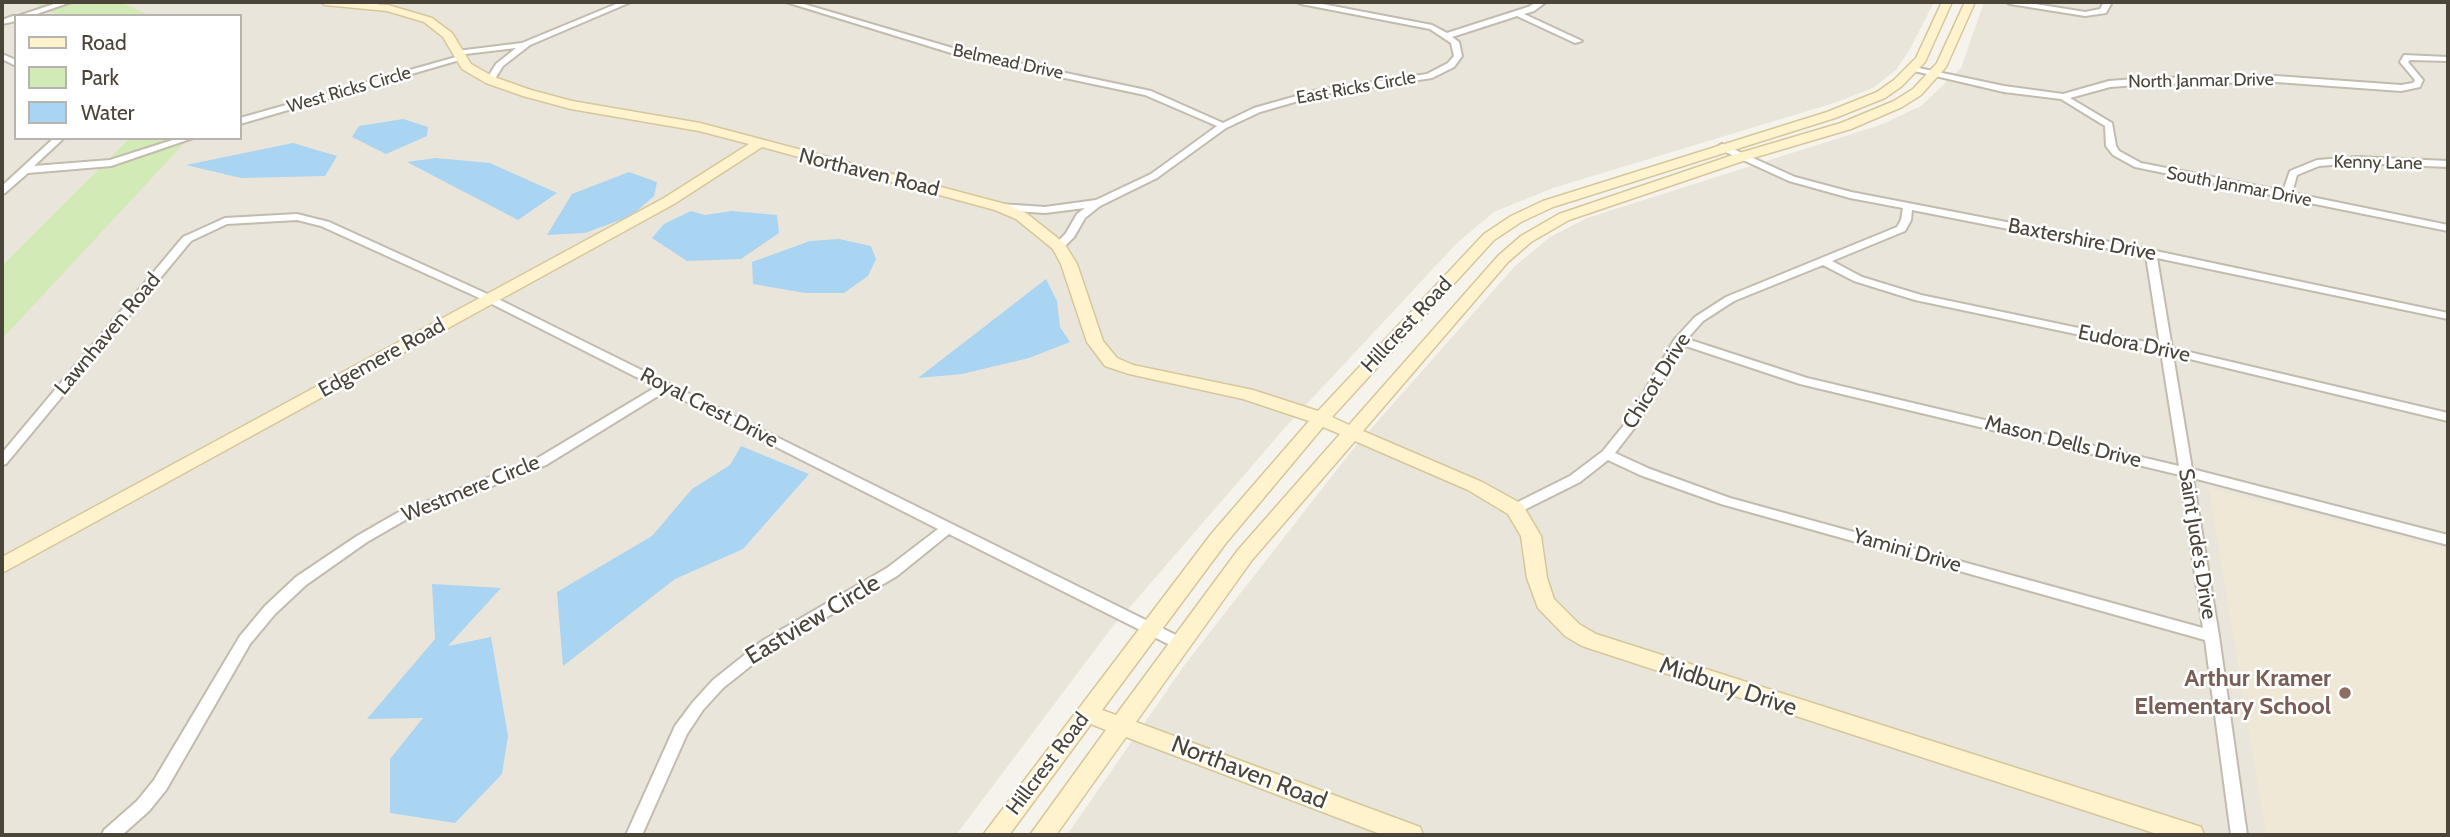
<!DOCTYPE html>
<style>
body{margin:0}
#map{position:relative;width:2450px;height:837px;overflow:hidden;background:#f6f3ec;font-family:Cabin,sans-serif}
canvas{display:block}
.frame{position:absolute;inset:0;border:4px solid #4b4439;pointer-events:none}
.legend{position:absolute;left:14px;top:14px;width:228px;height:126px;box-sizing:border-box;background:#fff;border:2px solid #b7b4b0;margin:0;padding:9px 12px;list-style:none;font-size:21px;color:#4b4439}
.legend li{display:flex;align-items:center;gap:14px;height:35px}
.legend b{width:35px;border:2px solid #b7b4b0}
</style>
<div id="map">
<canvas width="2450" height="837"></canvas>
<div class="frame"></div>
<ul class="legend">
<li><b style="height:9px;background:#fff3cd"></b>Road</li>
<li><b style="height:19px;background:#d2eab5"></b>Park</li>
<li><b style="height:19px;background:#a9d4f2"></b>Water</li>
</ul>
</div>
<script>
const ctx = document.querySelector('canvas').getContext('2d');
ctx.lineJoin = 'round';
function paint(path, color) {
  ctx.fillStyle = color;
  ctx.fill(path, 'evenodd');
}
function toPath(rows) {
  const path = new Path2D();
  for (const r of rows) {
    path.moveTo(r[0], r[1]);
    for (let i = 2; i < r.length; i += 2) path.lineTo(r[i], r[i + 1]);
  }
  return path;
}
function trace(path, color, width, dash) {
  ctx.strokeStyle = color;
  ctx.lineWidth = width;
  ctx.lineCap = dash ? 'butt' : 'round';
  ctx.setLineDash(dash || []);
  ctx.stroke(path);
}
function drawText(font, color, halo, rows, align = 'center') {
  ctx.font = font + ' Cabin,sans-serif';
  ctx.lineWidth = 5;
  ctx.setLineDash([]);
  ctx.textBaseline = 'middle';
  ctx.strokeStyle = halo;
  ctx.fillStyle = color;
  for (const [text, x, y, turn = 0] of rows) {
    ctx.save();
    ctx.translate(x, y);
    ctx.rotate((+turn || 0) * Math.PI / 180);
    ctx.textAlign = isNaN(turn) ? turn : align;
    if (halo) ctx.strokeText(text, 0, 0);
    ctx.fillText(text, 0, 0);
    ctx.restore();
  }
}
paint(toPath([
 [2,2,1934,2,1910,49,1896,70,1873,88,1837,102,1553,188,1494,212,1457,243,1290,422,1110,630,956,835,2,835],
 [16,16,240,16,240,138,16,138],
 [1984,2,2448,4,2448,835,1067,835,1186,663,1353,449,1515,266,1550,237,1587,218,1880,125,1921,106,1961,68]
]), '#eae5da');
paint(toPath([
 [2209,488,2448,550,2448,835,2266,835]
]), '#efe8d6');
paint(toPath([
 [30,2,120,2,151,16,60,16],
 [130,138,189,138,2,339,2,266]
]), '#d2eab5');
paint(toPath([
 [403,119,428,127,427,136,386,154,352,137,359,126],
 [293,143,337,156,325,176,241,178,186,165],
 [436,158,490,163,557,193,518,220,407,162],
 [629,172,657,182,654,196,631,216,585,233,547,235,572,194],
 [691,211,705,215,732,211,777,215,779,233,741,259,687,261,652,238,664,224],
 [839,239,871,246,876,259,868,276,844,293,805,293,753,284,752,262,810,241],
 [1046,279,1057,301,1060,327,1070,342,1029,358,962,374,918,378],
 [741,446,809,474,743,549,675,579,563,666,557,592,652,536,692,489,730,465],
 [432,584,501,588,448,646,491,637,508,736,502,774,455,823,390,813,390,759,423,718,367,719,435,639]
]), '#a9d4f2');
const street = toPath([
 [60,2,71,2,31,16,18,16,60,2],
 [372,2,382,2,374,7,368,7,368,3,372,2],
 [621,2,631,2,530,45,503,66,493,82,486,80,496,64,516,48,457,55,453,53,457,51,522,43,621,2],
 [786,2,797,2,966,52,1151,91,1223,123,1254,108,1318,90,1427,74,1448,63,1454,56,1451,43,1430,29,1301,4,1297,2,1312,2,1432,25,1447,33,1528,7,1537,2,1546,2,1534,11,1524,14,1582,41,1575,43,1517,16,1452,37,1459,42,1462,56,1454,67,1432,78,1319,95,1260,112,1226,128,1157,178,1100,206,1085,218,1074,237,1063,248,1059,249,1054,246,1066,233,1077,214,1085,208,1045,213,1000,210,995,207,1000,204,1045,207,1096,200,1151,174,1217,126,1145,95,961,56,786,2],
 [2006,2,2023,2,2085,12,2100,9,2104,2,2112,2,2106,13,2085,16,2010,4,2006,2],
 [13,16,16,16,16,21,2,24,2,20,13,16],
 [2,54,16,60,16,66,2,59,2,54],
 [2404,55,2448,57,2448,61,2410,60,2408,62,2423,80,2420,87,2401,91,2276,82,2149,84,2110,87,2070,98,2112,123,2116,146,2119,151,2141,163,2283,191,2290,171,2317,160,2358,157,2448,161,2448,167,2358,163,2319,166,2297,175,2292,193,2448,225,2448,231,2290,199,2286,200,2281,197,2135,167,2113,155,2106,146,2105,126,2061,99,2004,92,1910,70,1914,67,2004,86,2063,94,2109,81,2149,78,2276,76,2401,85,2413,83,2415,80,2400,62,2404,55],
 [456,57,463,59,240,124,240,118,456,57],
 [54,138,64,138,34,166,110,160,179,138,193,138,111,166,28,173,5,193,2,194,2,186,54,138],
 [1722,144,1795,177,1851,192,2151,250,2448,313,2448,319,2157,258,2172,348,2448,413,2448,421,2173,355,2192,469,2448,535,2448,545,2193,478,2219,636,2247,835,2231,835,2205,640,1721,504,1640,475,1608,460,1580,482,1520,512,1510,512,1508,509,1510,506,1570,476,1603,451,1628,420,1674,340,1695,317,1726,297,1897,227,1901,220,1903,208,1850,198,1789,181,1719,149,1717,147,1722,144],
 [1912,210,2146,256,2160,345,1921,295,1862,277,1832,261,1905,231,1911,220,1912,210],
 [1823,265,1854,281,1915,300,2161,352,2179,466,1807,378,1687,339,1703,321,1734,301,1823,265],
 [1683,345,1800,384,2180,475,2203,628,1730,498,1650,469,1615,453,1639,422,1683,345],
 [297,214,329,222,494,297,1184,639,1186,643,1184,647,1179,649,1174,647,949,534,897,576,772,649,723,688,703,710,687,734,642,835,626,835,675,726,693,702,713,680,762,641,887,568,938,529,666,391,546,465,407,519,367,542,306,585,275,614,250,644,166,790,149,811,122,835,102,835,104,830,137,801,154,780,240,636,265,606,296,577,357,536,397,513,536,459,656,387,486,301,321,226,297,220,227,224,191,241,6,464,2,465,2,453,183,237,225,218,297,214]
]);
const secondary = toPath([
 [320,2,388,5,432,18,452,33,471,64,494,77,531,90,572,101,700,123,1005,204,1026,213,1064,243,1077,264,1103,341,1117,358,1133,365,1253,390,1318,411,1484,234,1511,216,1543,201,1827,112,1877,92,1894,80,1916,58,1942,2,1952,2,1925,62,1902,86,1885,98,1835,118,1553,207,1521,222,1494,240,1332,417,1349,425,1498,256,1521,236,1559,214,1736,154,1841,123,1894,101,1913,89,1937,63,1965,2,1975,2,1946,67,1921,95,1902,107,1851,129,1746,160,1569,220,1531,242,1508,262,1363,431,1482,482,1522,504,1541,536,1547,578,1554,599,1579,624,1596,634,2192,824,2201,827,2204,835,2160,835,1582,646,1565,636,1538,608,1527,578,1521,536,1508,514,1468,490,1355,441,1252,560,1136,722,1420,827,1423,835,1383,835,1126,737,1056,835,1030,835,1106,730,1091,724,1009,835,983,835,1212,533,1309,421,1243,399,1129,374,1105,366,1087,342,1061,264,1053,249,1016,219,995,210,762,147,674,204,2,573,2,557,664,198,749,144,699,131,571,109,523,96,486,83,462,69,443,37,424,22,387,11,325,5,320,2],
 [1323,427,1340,434,1238,550,1116,715,1102,710,1226,543,1323,427]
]);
trace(street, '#c2bbae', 4);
trace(secondary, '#d6c79b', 3);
paint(street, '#fff');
paint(secondary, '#fff3cd');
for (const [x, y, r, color] of [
 [2345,693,7,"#8d6e63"]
]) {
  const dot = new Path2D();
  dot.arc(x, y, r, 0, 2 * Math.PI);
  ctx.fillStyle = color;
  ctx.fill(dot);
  trace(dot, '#fff', 2.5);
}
drawText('18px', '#4b4439', '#fff', [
 ["Belmead Drive",1008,62,12],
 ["North Janmar Drive",2201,81,-1],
 ["East Ricks Circle",1356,88,-10],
 ["West Ricks Circle",349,90,-16],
 ["Kenny Lane",2378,163,1],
 ["South Janmar Drive",2239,187,11]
]);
drawText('21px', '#4b4439', '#fff', [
 ["Northaven Road",869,173,14],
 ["Baxtershire Drive",2082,240,11],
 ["Hillcrest Road",1407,325,-47],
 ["Lawnhaven Road",108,334,-50],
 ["Eudora Drive",2134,344,12],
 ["Edgemere Road",382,358,-29],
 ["Chicot Drive",1657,381,-58],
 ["Royal Crest Drive",709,408,27],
 ["Mason Dells Drive",2063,442,14],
 ["Westmere Circle",471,489,-22],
 ["Saint Jude's Drive",2197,544,81],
 ["Yamini Drive",1907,551,16],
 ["Hillcrest Road",1048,764,-53]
]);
drawText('24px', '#4b4439', '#fff', [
 ["Eastview Circle",813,620,-31],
 ["Midbury Drive",1728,687,18],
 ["Northaven Road",1249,773,21]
]);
drawText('bold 24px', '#785e54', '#fff', [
 ["Arthur Kramer",2331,679],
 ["Elementary School",2331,707]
], 'right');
</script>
